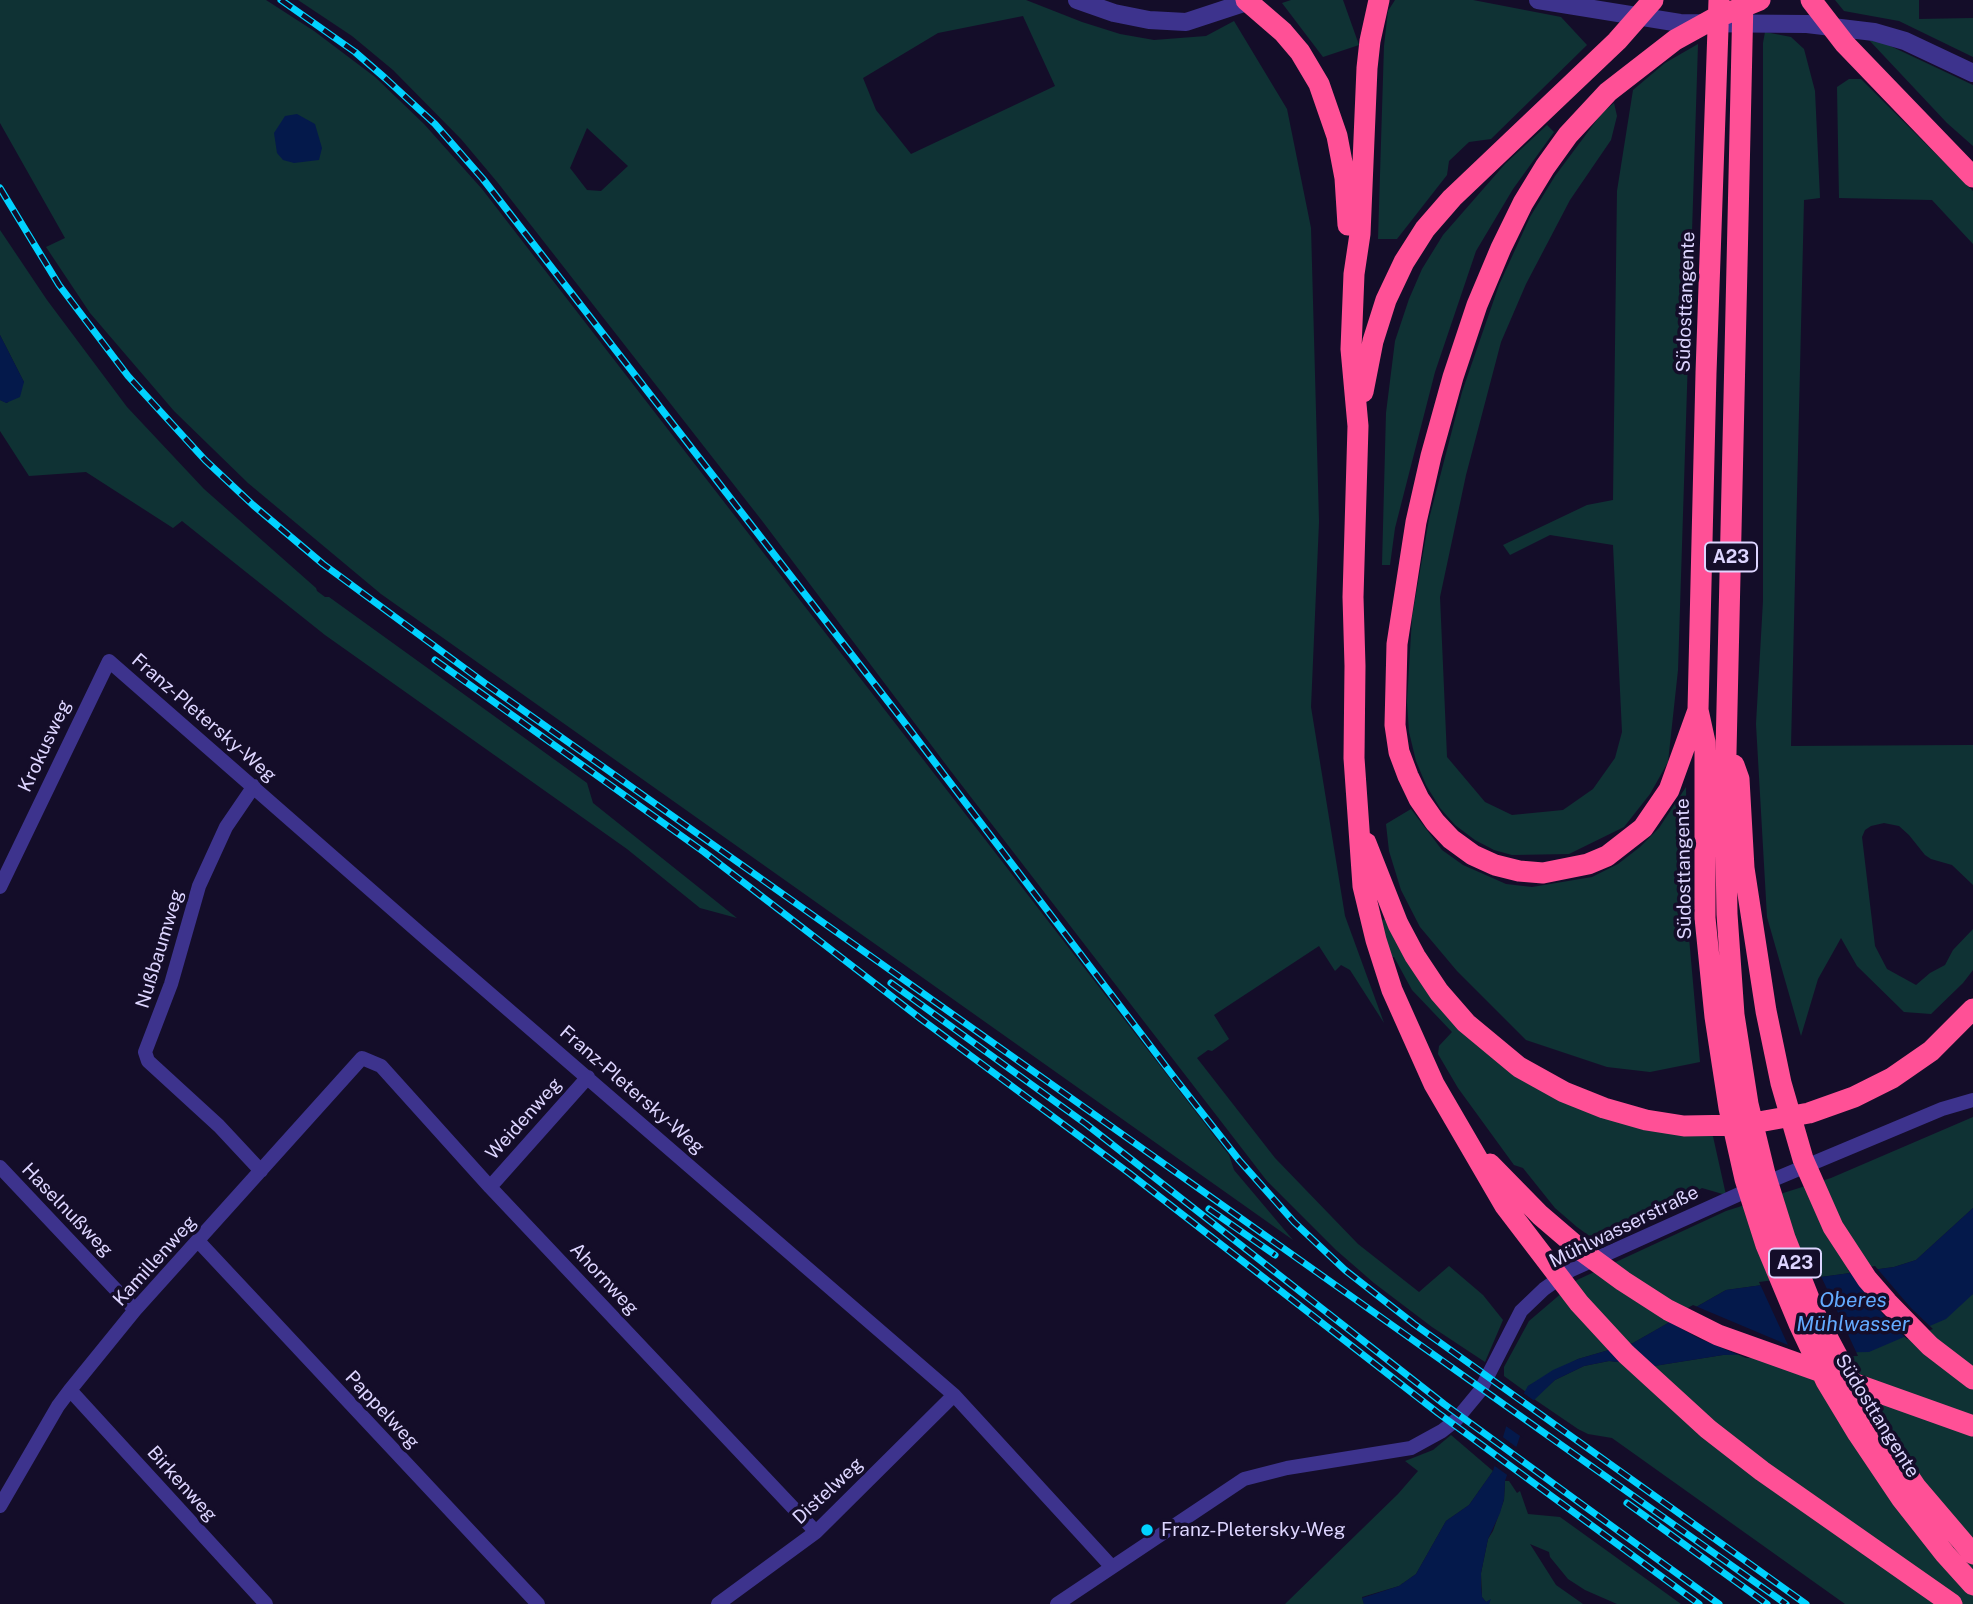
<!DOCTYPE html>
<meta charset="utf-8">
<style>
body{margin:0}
canvas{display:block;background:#140d29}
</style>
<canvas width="1973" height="1604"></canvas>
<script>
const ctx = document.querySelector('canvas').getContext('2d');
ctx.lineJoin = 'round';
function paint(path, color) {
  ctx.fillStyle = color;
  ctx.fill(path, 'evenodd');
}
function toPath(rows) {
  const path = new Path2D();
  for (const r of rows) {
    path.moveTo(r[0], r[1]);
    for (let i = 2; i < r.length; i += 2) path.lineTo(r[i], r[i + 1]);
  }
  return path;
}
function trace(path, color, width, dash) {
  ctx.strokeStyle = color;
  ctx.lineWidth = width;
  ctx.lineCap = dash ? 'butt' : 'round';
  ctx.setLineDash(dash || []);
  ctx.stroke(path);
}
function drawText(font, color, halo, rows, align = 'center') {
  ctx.font = font + ' "Public Sans",sans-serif';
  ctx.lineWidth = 7;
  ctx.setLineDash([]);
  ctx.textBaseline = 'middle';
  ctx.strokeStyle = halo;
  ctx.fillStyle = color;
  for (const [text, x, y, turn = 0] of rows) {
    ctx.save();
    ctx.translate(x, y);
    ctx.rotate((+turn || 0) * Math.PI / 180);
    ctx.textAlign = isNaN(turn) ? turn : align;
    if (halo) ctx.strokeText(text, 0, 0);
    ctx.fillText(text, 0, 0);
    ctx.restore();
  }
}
paint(toPath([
 [0,0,266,0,314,31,375,77,424,124,482,189,1229,1155,1234,1170,1293,1240,381,594,248,483,174,411,90,313,46,247,65,238,0,123],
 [298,0,1026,0,1082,22,1120,34,1154,40,1206,36,1234,21,1287,109,1311,228,1319,522,1311,707,1345,916,1384,1023,1350,970,1341,965,1335,971,1319,946,1214,1015,1229,1039,1212,1051,1208,1050,1197,1058,1275,1158,1358,1244,1419,1292,1449,1266,1483,1295,1503,1320,1485,1362,1432,1327,1374,1283,1336,1250,1267,1181,950,770,763,522,498,183,461,139,393,70,352,36],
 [1023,16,1055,86,911,154,876,110,863,78,938,33],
 [587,128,628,166,601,191,587,190,570,168],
 [1291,0,1343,0,1359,45,1323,57,1282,3],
 [1395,0,1473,0,1561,17,1587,45,1491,139,1469,142,1449,161,1447,175,1397,239,1378,239,1384,46,1388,11],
 [1835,0,1919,0,1919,19,1973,18,1973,57,1899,21,1844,11],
 [1765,32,1791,37,1804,49,1815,91,1820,198,1804,200,1791,746,1973,745,1973,885,1952,865,1931,859,1925,855,1909,835,1899,826,1884,823,1871,826,1865,830,1862,837,1875,946,1887,969,1916,985,1930,973,1945,965,1953,950,1973,929,1973,970,1963,983,1931,1014,1904,1012,1857,966,1841,938,1818,979,1801,1036,1767,917,1756,724,1763,601,1763,43],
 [1869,40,1884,43,1973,85,1973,146,1947,123],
 [1698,44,1678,670,1668,762,1650,794,1624,827,1569,854,1512,855,1494,850,1475,840,1455,825,1440,808,1426,785,1416,761,1409,732,1407,702,1412,617,1429,519,1462,392,1499,285,1530,217,1555,176,1602,113,1614,103,1617,116,1611,140,1570,200,1526,284,1501,342,1466,475,1440,597,1447,757,1485,802,1512,815,1563,810,1593,789,1615,758,1622,732,1613,545,1550,535,1510,555,1503,545,1587,505,1613,500,1617,191,1633,90,1665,63],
 [1849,79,1861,79,1973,191,1973,244,1932,200,1839,198,1837,87],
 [1547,125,1554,132,1513,189,1476,251,1435,372,1395,528,1390,565,1382,565,1386,413,1395,341,1409,299,1422,269,1443,235,1505,164],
 [0,230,47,300,127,407,204,489,316,588,317,591,325,597,329,597,587,783,593,803,737,918,700,908,627,849,325,635,182,521,173,528,86,472,29,476,0,431,0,400,7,403,24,382,0,335],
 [1686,787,1688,926,1700,1062,1650,1072,1607,1067,1526,1040,1457,971,1420,927,1401,890,1389,851,1386,824,1411,809,1442,850,1463,865,1506,884,1532,887,1592,877,1618,864,1640,847,1659,828],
 [1387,918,1504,1067,1712,1132,1726,1195,1702,1188,1676,1203,1595,1240,1577,1227,1555,1208,1523,1168,1514,1165,1458,1088,1438,1054,1439,1046,1452,1032,1412,990,1394,957,1390,957,1380,921],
 [1973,1117,1973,1208,1916,1260,1894,1267,1726,1290,1633,1343,1578,1359,1528,1386,1526,1392,1504,1376,1504,1367,1529,1321,1577,1280,1726,1211,1831,1178],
 [1973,1294,1973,1604,1845,1604,1612,1438,1588,1434,1578,1429,1534,1399,1555,1380,1584,1366,1609,1361,1654,1366,1723,1355,1968,1297],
 [1451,1435,1493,1471,1469,1505,1446,1521,1416,1574,1399,1586,1362,1597,1364,1604,1285,1604,1398,1494,1418,1471,1405,1461,1433,1450],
 [1505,1481,1509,1481,1517,1493,1520,1491,1528,1514,1560,1517,1681,1604,1617,1604,1585,1590,1568,1579,1550,1557,1549,1552,1530,1544,1556,1585,1583,1604,1489,1604,1490,1600,1486,1602,1482,1597,1481,1573,1488,1539,1493,1531,1504,1500]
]), '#0f3234');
paint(toPath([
 [297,114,315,124,322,148,319,160,294,163,283,160,277,153,274,133,285,116],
 [0,335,24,382,20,397,6,403,0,400],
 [1973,1208,1973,1294,1946,1319,1869,1352,1723,1355,1654,1366,1609,1361,1584,1366,1555,1380,1531,1403,1505,1481,1504,1499,1500,1513,1488,1539,1481,1573,1481,1586,1482,1597,1486,1602,1491,1599,1489,1604,1364,1604,1362,1598,1399,1586,1416,1574,1446,1521,1469,1505,1493,1471,1506,1427,1512,1413,1528,1386,1553,1370,1578,1359,1633,1343,1726,1290,1894,1267,1916,1260]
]), '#04194b');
paint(toPath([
 [1875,1266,1911,1308,1933,1329,1907,1339,1890,1323,1848,1270],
 [1820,1274,1858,1356,1746,1358,1698,1338,1666,1320,1693,1305,1788,1345,1759,1282],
 [1522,1392,1536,1402,1523,1438,1503,1424,1508,1411],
 [1500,1435,1519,1449,1510,1477,1492,1464]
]), '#140d29');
trace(toPath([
 [254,786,226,827,199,886,171,984,145,1052,148,1061,219,1126,261,1171],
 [0,887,109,661,422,935,954,1395,1111,1566],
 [0,1167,135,1310],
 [490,1187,588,1077],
 [199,1242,538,1604],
 [70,1390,266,1604],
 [0,1506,58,1406,70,1390,135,1310,362,1058,381,1066,490,1187,816,1532],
 [718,1604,816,1532,954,1395],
 [1057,1604,1244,1479,1287,1468,1411,1448,1442,1431,1456,1420,1480,1391,1521,1311,1544,1289,1571,1270,1744,1192,1942,1109,1973,1100]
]), '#3d338d', 14);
trace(toPath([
 [1077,0,1114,13,1149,20,1186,22,1253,0],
 [1538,0,1680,23,1807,24,1874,32,1905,41,1973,73]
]), '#3d338d', 18);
trace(toPath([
 [1246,0,1283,32,1300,52,1319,84,1337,136,1345,178,1348,225],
 [1379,0,1370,41,1367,68,1360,234,1354,274,1351,349,1358,426,1353,597,1355,666,1354,758,1363,886,1376,940,1392,990,1434,1084,1505,1206,1579,1303,1626,1354,1708,1429,1762,1471,1952,1604],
 [1719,0,1706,373,1698,710,1705,742,1705,918,1715,1017,1729,1108,1745,1179,1766,1245,1799,1324,1826,1381,1858,1434,1901,1498,1945,1554,1973,1585],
 [1743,0,1725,796,1727,914,1734,1015,1748,1104,1765,1174,1785,1238,1816,1316,1873,1423,1916,1487,1973,1554],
 [1811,0,1845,44,1973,177],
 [1363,392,1373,341,1386,300,1404,262,1425,229,1452,198,1617,41,1653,0],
 [1698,710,1669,790,1643,828,1607,856,1588,864,1543,873,1519,871,1495,865,1473,855,1451,839,1435,822,1419,799,1408,776,1399,752,1395,725,1397,644,1416,522,1431,456,1453,377,1477,305,1501,248,1523,203,1545,167,1568,135,1608,92,1675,40,1713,19,1760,0],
 [1734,765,1739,779,1744,868,1766,1011,1781,1083,1803,1159,1833,1227,1867,1279,1887,1302,1930,1346,1973,1379],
 [1366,843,1398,924,1415,956,1439,992,1466,1023,1519,1067,1564,1092,1604,1108,1646,1120,1684,1126,1742,1125,1809,1113,1854,1097,1892,1078,1931,1051,1973,1009],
 [1490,1164,1540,1215,1582,1251,1623,1281,1668,1310,1718,1335,1973,1426]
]), '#ff5096', 21);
const rail = toPath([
 [281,0,355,52,385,78,435,124,483,179,904,722,1177,1081,1239,1160,1294,1222,1345,1270,1414,1324,1806,1604],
 [0,188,59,285,128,376,205,460,253,505,323,564,486,684,1786,1604],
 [435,660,704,852,921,1019,1129,1173,1438,1413,1699,1604],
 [891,983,1086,1124,1444,1404,1719,1604],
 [1209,1209,1275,1255],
 [1627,1503,1767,1604]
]);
trace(rail, '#01d2ff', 7);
trace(rail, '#140d29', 4.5, [13]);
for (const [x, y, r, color] of [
 [1147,1530,7,"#01d2ff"]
]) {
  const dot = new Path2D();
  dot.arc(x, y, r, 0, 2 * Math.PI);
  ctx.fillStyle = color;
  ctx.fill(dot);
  trace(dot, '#140d29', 2.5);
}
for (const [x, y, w] of [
 [1731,557,52],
 [1795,1263,52]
]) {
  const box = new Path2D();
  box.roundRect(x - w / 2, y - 14.5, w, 29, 5);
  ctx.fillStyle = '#140d29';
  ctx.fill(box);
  trace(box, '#ddd5ff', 2);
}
drawText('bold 18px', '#ddd5ff', null, [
 ["A23",1731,557],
 ["A23",1795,1263]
]);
drawText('19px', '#ddd5ff', '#140d29', [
 ["Südosttangente",1686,302,-88],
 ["Franz-Pletersky-Weg",204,718,41],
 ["Krokusweg",45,746,-65],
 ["Südosttangente",1684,869,-91],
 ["Nußbaumweg",160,949,-73],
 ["Franz-Pletersky-Weg",632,1090,41],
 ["Weidenweg",524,1119,-48],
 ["Haselnußweg",67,1210,46],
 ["Mühlwasserstraße",1624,1227,-26],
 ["Kamillenweg",155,1261,-48],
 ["Ahornweg",604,1279,47],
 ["Pappelweg",382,1410,47],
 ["Südosttangente",1877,1416,58],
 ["Birkenweg",182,1484,48],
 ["Distelweg",828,1491,-43]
]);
drawText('19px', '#ddd5ff', '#140d29', [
 ["Franz-Pletersky-Weg",1161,1530]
], 'left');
drawText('italic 21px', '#63abff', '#140d29', [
 ["Oberes",1853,1301],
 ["Mühlwasser",1853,1325]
]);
</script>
